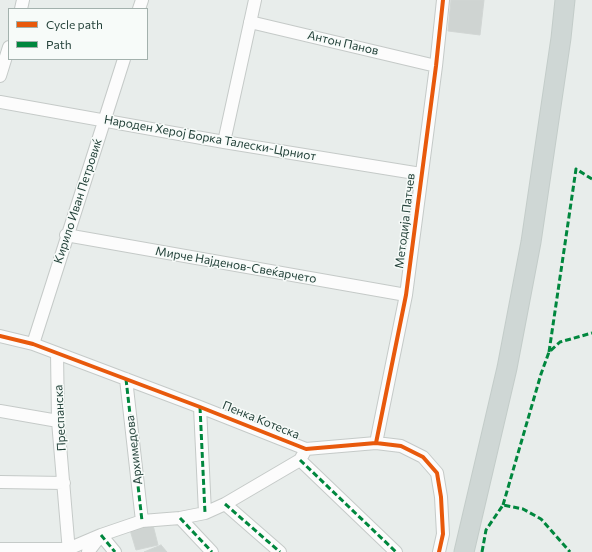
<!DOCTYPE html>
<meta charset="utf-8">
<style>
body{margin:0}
#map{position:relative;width:592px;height:552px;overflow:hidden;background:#e8edeb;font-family:Commissioner,sans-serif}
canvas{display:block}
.legend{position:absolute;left:8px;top:8px;width:140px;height:52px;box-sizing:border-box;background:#f7fbf9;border:1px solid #a3b1ad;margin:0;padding:5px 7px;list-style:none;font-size:12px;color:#24423a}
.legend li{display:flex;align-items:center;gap:8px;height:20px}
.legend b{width:20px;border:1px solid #a3b1ad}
</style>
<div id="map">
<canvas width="592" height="552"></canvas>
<ul class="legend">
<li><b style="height:5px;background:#e8590c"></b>Cycle path</li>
<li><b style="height:5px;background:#00873e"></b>Path</li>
</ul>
</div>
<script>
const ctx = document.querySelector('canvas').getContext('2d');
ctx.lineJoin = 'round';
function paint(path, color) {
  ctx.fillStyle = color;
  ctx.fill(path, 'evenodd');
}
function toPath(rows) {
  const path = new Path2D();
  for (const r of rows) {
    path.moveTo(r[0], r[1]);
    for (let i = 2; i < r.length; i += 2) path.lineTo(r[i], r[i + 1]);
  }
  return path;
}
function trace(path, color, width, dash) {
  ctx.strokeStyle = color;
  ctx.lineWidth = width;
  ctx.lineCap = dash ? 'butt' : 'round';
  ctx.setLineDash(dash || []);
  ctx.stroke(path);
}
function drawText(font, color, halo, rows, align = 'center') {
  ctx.font = font + ' Commissioner,sans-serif';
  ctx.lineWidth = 3;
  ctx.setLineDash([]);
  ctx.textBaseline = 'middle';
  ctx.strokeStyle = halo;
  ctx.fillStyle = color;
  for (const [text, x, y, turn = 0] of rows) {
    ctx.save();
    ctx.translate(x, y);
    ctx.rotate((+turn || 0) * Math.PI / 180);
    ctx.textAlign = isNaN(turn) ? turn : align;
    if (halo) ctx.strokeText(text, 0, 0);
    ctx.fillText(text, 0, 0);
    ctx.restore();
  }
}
const building = toPath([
 [451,0,484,0,480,35,448,31,451,0],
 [153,525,158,545,136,550,130,530,153,525],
 [161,545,167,552,144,552,161,545]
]);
paint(building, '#cfd4d2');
trace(building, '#d1d6d4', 1);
const street = toPath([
 [21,9,23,0],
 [139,9,142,0],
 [250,22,436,66],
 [0,76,9,47],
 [0,102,224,142,421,174],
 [224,142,255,0],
 [66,235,406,295],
 [0,336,33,344,200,407,306,449,376,443,401,446,423,457,437,473,441,497,443,534,439,552],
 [33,344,124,59],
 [57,353,58,421,69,552],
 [126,379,142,521],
 [200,407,205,513],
 [0,411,58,421],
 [376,443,406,295,436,66,443,0],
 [300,460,396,552],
 [0,482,64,483],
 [225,504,280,552],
 [180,518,212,552],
 [0,549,68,549,101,535,142,521,180,518,205,513,225,504,300,460,306,449],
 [88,552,101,535,115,552]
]);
const primary = toPath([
 [464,552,507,368,531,242,561,38,565,0]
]);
trace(street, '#c5cac8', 14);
trace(primary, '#c3ccc9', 21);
trace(street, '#fcfcfc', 12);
trace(primary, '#cfd7d5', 19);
trace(toPath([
 [549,352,576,169,592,179],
 [126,379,142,521],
 [200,407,205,513],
 [300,460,396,552],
 [225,504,280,552],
 [503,505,541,374,549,352,560,342,592,333],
 [180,518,212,552],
 [101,535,115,552],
 [482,552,486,530,503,505,523,509,541,519,570,552]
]), '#00873e', 3, [6, 3]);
trace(toPath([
 [0,336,33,344,200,407,306,449,376,443,401,446,423,457,437,473,441,497,443,534,439,552],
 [376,443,406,295,436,66,443,0]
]), '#e8590c', 4);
drawText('12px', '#24423a', '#f7fbf9', [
 ["Антон Панов",343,43,13],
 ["Народен Херој Борка Талески-Црниот",210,138,10],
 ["Кирило Иван Петровиќ",78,201,-72],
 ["Методиjа Патчев",405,221,-83],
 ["Мирче Најденов-Свеќарчето",236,265,10],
 ["Преспанска",60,418,-93],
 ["Пенка Котеска",261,420,22],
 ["Архимедова",134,450,-97]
]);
</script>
